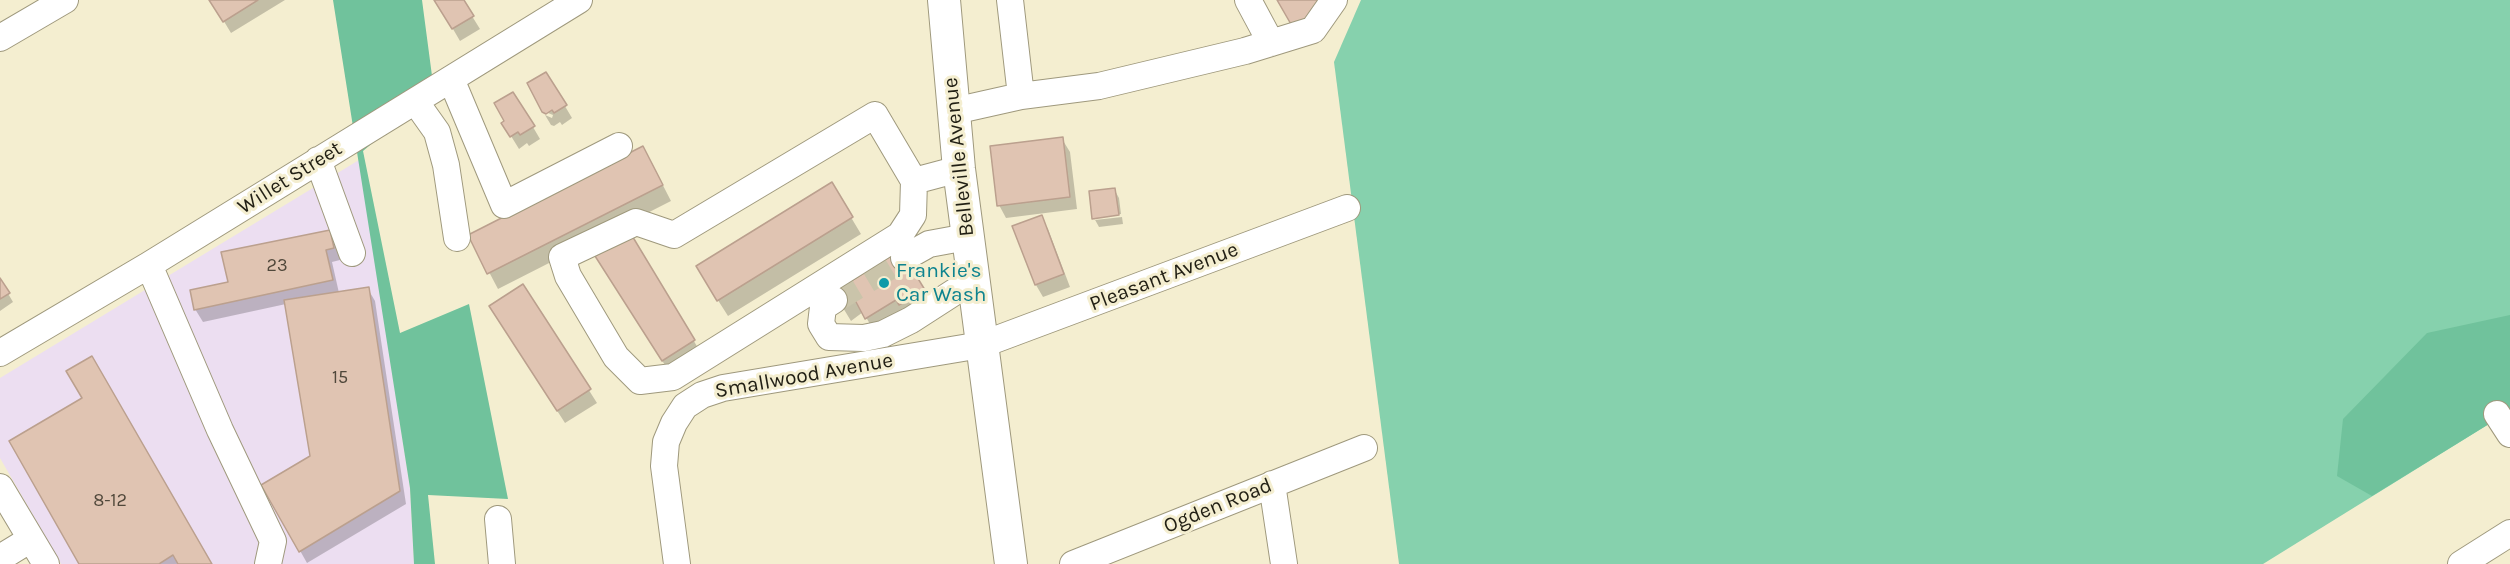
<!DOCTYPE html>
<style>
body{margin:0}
canvas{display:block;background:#f4eed0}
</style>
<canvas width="2510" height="564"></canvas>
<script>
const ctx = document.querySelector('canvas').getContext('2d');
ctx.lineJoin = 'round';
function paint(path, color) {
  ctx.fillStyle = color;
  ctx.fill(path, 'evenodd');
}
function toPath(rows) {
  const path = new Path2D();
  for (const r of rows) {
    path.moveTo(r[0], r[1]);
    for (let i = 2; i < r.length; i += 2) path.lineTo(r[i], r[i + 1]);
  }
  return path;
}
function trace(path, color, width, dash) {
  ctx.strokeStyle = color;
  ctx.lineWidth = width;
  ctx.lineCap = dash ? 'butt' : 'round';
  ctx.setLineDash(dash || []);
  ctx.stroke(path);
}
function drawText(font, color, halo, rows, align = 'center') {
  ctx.font = font + ' Karla,sans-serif';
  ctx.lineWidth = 6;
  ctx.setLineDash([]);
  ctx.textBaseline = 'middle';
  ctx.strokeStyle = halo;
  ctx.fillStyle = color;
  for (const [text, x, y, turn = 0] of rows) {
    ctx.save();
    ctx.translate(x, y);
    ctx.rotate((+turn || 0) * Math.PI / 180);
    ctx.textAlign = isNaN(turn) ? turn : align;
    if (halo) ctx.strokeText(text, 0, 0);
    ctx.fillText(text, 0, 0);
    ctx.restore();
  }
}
paint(toPath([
 [359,160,410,488,414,564,61,564,0,458,0,378]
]), '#ecdef1');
paint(toPath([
 [1361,0,2510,0,2510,411,2263,564,1399,564,1334,62]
]), '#86d1ad');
paint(toPath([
 [333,0,422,0,434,91,363,151,400,333,469,304,508,499,428,495,435,564,414,564,410,488],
 [2510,315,2510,411,2372,496,2337,476,2343,419,2427,333]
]), '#70c29c');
paint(toPath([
 [211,0,285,0,231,33],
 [436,0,462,0,480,29,460,41],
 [546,74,572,118,562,125,560,122,554,126,551,125,545,115,552,118,553,115,543,111],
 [503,123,533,127,540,139,529,146,527,143,519,149],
 [1062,139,1070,152,1077,209,1006,218,999,205],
 [652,164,671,201,498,289,470,236],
 [831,184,861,234,728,316,707,283],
 [1114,189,1119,198,1121,214,1095,217,1095,220,1122,217,1123,224,1099,227,1094,218],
 [1041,217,1048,229,1070,287,1043,297,1036,285,1014,227],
 [329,232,337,244,340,260,332,262,339,293,368,289,375,301,406,504,307,563,263,485,312,457,286,304,203,322,195,309,230,283],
 [631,236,701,353,670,373,604,269],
 [913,274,930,303,874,331,863,312,851,321,834,293,908,278],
 [0,280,13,302,0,311],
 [523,286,597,403,565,423,498,319],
 [11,441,210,564,80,564]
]), '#0003');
const building = toPath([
 [209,0,258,0,223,22,209,0],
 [434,0,464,0,474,16,452,29,434,0],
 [1277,0,1323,0,1315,14,1292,26,1277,0],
 [546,72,567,105,554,113,552,110,546,114,542,112,527,83,546,72],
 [513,92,535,126,520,135,518,132,510,137,501,123,504,121,494,103,513,92],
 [1063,137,1070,197,997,206,990,146,1063,137],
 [643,146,663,185,487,274,468,235,643,146],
 [832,182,853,217,717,301,696,266,832,182],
 [1115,188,1119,215,1092,219,1089,191,1115,188],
 [1042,215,1064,274,1035,285,1012,226,1042,215],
 [330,230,334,248,326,250,333,280,194,310,190,290,228,282,221,252,330,230],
 [631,234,695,340,662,361,595,256,631,234],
 [894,254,908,276,914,272,925,290,899,305,896,300,865,319,855,300,842,309,832,293,894,254],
 [0,278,10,293,0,299,0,278],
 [523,284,591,389,557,411,489,306,523,284],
 [369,287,400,491,299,552,261,485,310,456,284,300,369,287],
 [92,356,212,564,178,564,173,555,159,564,79,564,9,441,82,398,66,371,92,356]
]);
paint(building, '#e0c4b2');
trace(building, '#bba08e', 1.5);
trace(toPath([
 [834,300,904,258]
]), '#cac4aa', 26, [26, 13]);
const minor = toPath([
 [1010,0,1021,96],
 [1248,0,1271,43],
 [0,38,65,0],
 [451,79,504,205,619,146],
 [415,101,437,132,446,165,457,238],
 [954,111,1021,96,1099,86,1245,51,1313,30,1334,0],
 [875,115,914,181,913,215,900,235,673,377,640,381,616,357,568,276,562,257,636,222,674,235,875,115],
 [318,160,352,253],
 [914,181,959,169],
 [904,258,929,244,967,237],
 [149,265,220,430,273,541,268,564],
 [834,300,823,307,821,324,829,337,864,338,883,334,911,320,973,280],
 [0,353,149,265,579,0],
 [2497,414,2510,434],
 [1272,484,1284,564],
 [0,487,46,564],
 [498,519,502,564],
 [0,558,31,539],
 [677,564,664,466,666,442,674,423,685,406,702,395,723,388,981,345,1347,208],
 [1073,564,1364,448],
 [2461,564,2510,533]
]);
const major = toPath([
 [944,0,959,169,1011,564]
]);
trace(minor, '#9f997d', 28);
trace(major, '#9f997d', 34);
trace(minor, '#fff', 26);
trace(major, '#fff', 32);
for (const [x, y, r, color] of [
 [884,283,6,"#0f9aa8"]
]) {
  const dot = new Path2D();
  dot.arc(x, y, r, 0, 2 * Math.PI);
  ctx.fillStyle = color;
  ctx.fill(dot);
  trace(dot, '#f4eed0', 2);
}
drawText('18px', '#50483b', null, [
 ["23",277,266],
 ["15",340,378],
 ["8-12",110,501]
]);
drawText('21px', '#201e13', '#f4eed0', [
 ["Belleville Avenue",959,157,-96],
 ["Willet Street",290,178,-32],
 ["Pleasant Avenue",1164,277,-21],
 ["Smallwood Avenue",804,376,-10],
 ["Ogden Road",1218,506,-22]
]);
drawText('21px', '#0d838f', '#f4eed0', [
 ["Frankie's",896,271],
 ["Car Wash",896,295]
], 'left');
</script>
